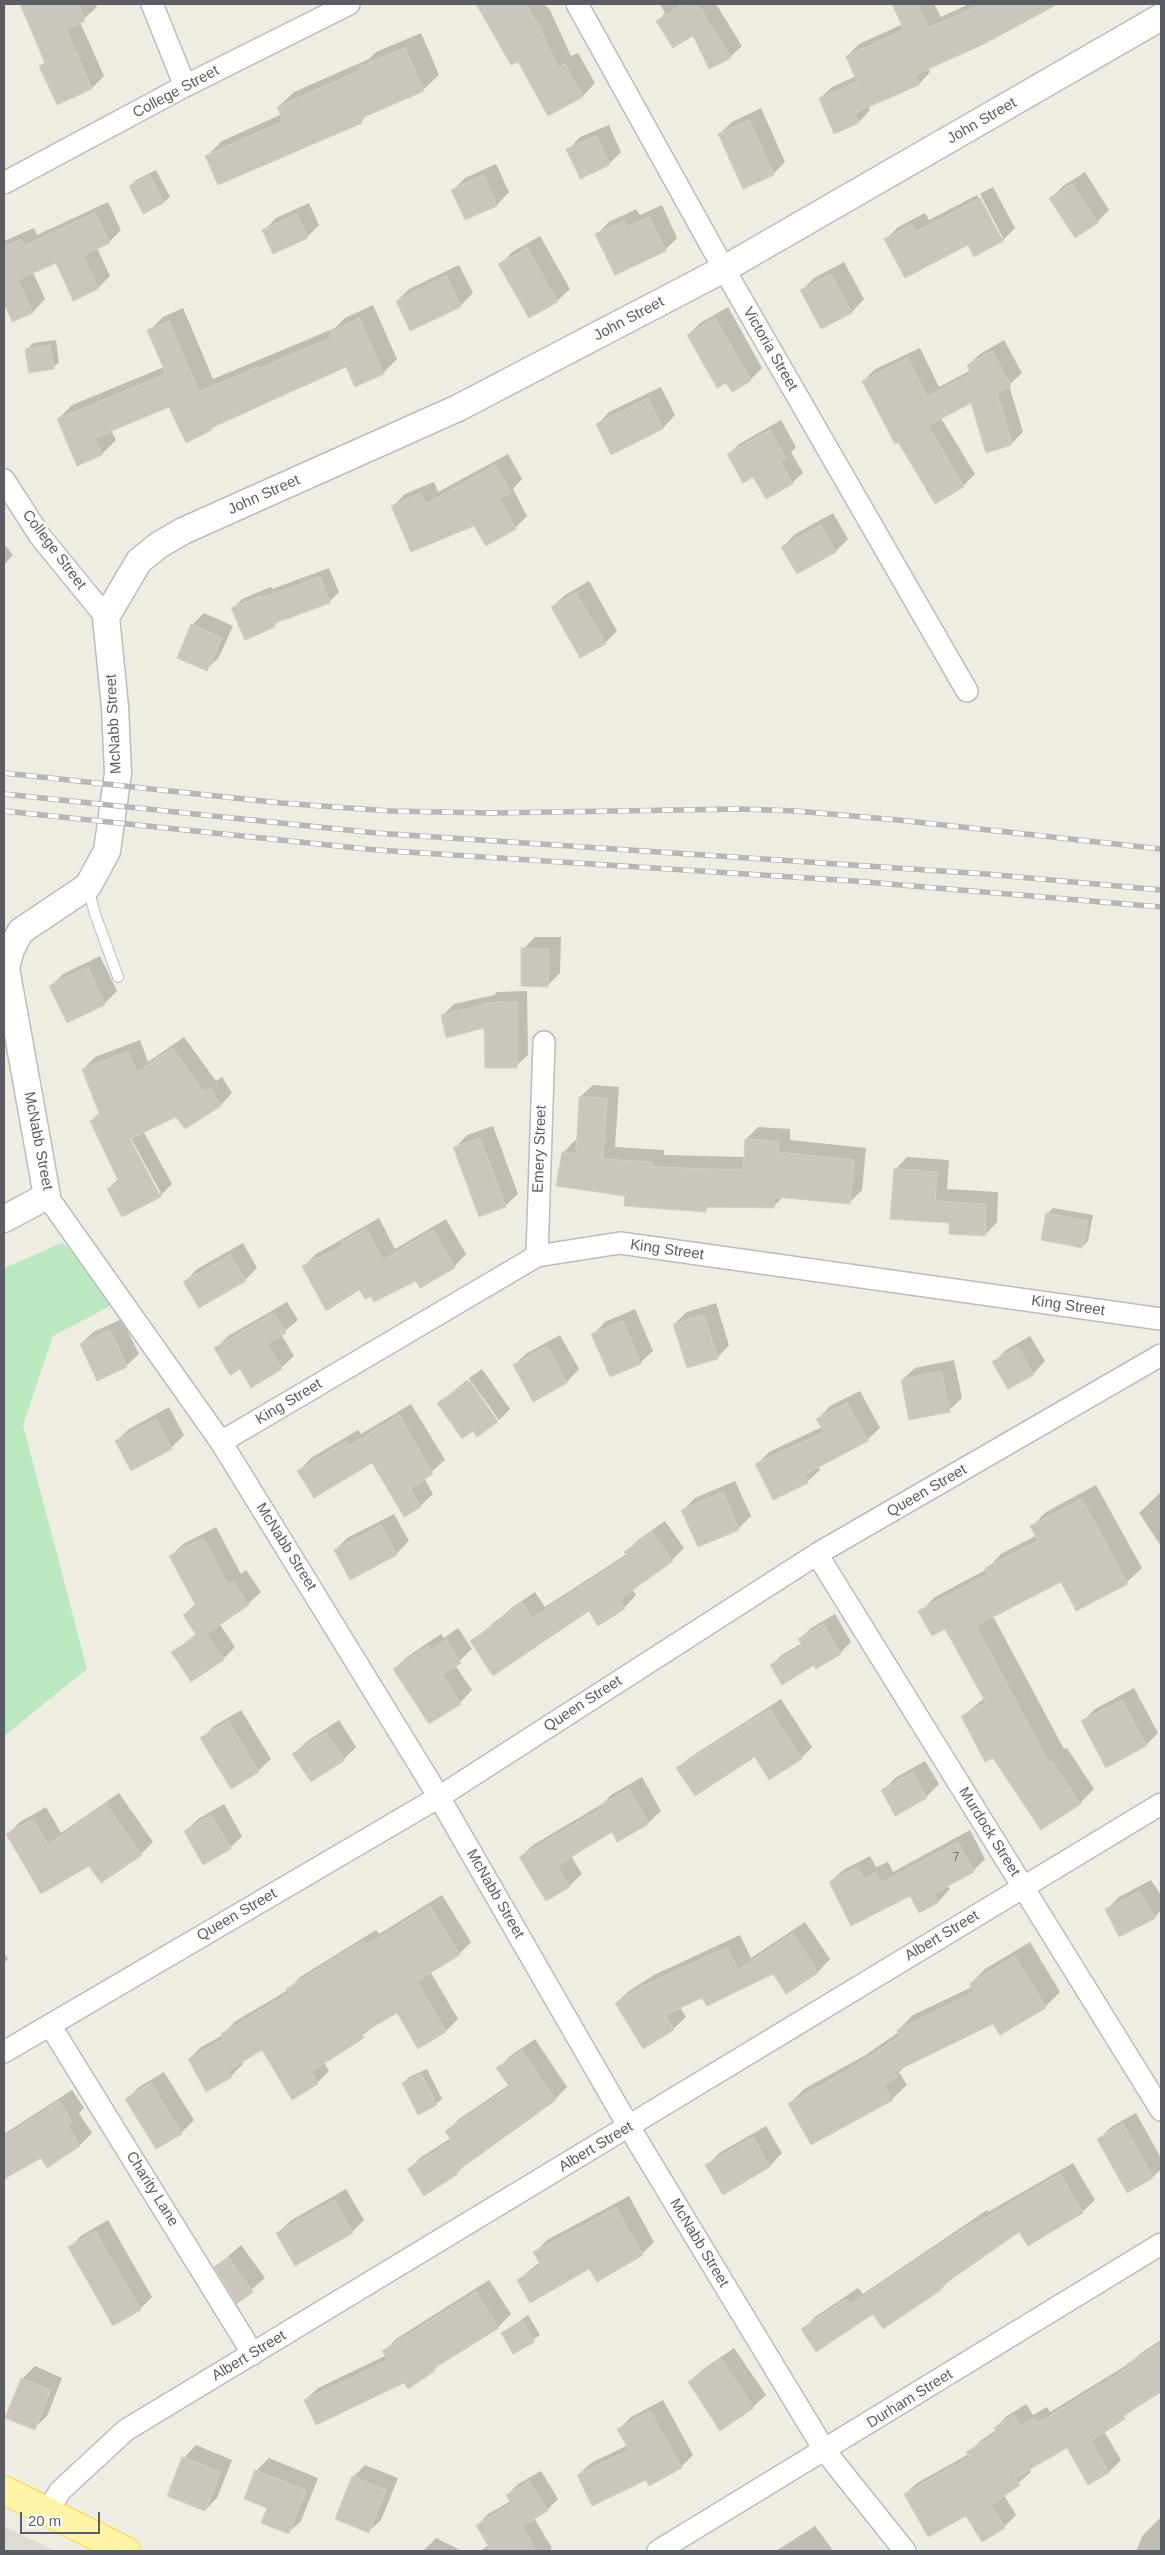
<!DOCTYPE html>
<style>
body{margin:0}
#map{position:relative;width:1165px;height:2555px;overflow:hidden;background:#efece1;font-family:Arial,sans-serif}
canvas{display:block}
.frame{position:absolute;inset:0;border:5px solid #5a5e64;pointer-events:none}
.scale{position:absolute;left:20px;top:2512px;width:80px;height:22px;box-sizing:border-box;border:2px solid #5a5e64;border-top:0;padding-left:6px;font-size:15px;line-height:18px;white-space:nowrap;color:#5a5e64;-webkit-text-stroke:4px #fff;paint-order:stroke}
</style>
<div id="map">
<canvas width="1165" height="2555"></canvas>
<div class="frame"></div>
<div class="scale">20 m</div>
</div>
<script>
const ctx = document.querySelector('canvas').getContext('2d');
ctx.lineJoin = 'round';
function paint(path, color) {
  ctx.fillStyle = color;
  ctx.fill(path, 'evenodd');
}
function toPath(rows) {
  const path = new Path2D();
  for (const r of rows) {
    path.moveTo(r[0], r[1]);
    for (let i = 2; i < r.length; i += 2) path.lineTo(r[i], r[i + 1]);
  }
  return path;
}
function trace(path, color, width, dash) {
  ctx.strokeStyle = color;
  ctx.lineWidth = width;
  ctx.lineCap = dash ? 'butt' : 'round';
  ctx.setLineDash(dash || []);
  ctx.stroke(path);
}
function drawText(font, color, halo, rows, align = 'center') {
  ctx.font = font + ' Arial,sans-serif';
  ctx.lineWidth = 5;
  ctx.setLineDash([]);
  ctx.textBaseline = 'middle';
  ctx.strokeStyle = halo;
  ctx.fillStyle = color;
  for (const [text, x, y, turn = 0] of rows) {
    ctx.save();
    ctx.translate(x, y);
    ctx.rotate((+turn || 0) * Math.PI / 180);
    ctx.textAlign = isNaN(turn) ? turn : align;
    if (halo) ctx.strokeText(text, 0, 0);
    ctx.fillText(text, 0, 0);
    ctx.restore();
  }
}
paint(toPath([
 [4,2526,55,2551,4,2551]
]), '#dedbd0');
paint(toPath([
 [62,1243,84,1261,112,1305,53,1336,23,1425,87,1669,4,1736,4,1268]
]), '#bbe9bd');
paint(toPath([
 [21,4,95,4,97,7,80,22,104,76,92,88,57,103,41,66,46,61],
 [477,4,544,4,550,10,571,56,578,53,595,83,583,96,549,114,519,60,512,63],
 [660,4,716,4,742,46,730,57,710,67,693,34,658,21,665,13],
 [893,4,934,4,941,17,969,4,1055,4,983,42,928,67,930,72,919,84,869,106,870,110,859,122,820,98,832,87,856,76,847,56,859,44,903,24],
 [421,33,439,75,423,90,369,113,361,122,206,157,222,141,282,114,278,107,294,92,369,59,376,52],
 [761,108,785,162,773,174,719,134,732,122],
 [609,125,621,152,609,164,568,150,580,137],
 [496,164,509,192,497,205,466,218,453,190,465,178],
 [156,170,170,197,164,202,144,213,130,186,136,180],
 [1085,172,1109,210,1097,222,1051,198,1063,186],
 [993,187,1015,228,1003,240,968,243,886,239,898,227,925,213,929,220,977,195,1000,238,1003,238,980,194],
 [108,202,121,230,109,242,97,248,110,276,98,288,57,261,33,272,45,299,33,312,13,321,4,300,4,241,34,228,37,235],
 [309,203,319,225,307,237,264,230,276,218],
 [662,205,677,238,665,250,597,234,609,222,636,209,640,215],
 [540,236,570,289,557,301,530,317,500,265,512,252],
 [844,262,864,299,852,312,822,327,802,290,814,278],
 [459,265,473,293,460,306,411,329,397,301,409,289],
 [373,305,397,359,383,373,346,366,217,423,211,429,169,405,111,430,116,440,102,454,78,464,58,419,72,405,164,367,149,331,163,317,183,308,213,379,335,328,345,318],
 [728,307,762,368,750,380,688,335,700,323],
 [56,340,59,362,53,368,27,349,33,343],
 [1004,340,1022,373,1009,385,1023,432,1011,444,972,401,941,418,975,474,963,486,863,381,875,369,920,348,939,387,971,370,968,365,980,354],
 [661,387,675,415,663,428,611,453,597,425,609,412],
 [781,420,796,447,791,452,803,473,792,483,754,475,729,454,739,444],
 [508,454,522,479,513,489,527,516,515,528,475,524,393,506,405,494,434,482,438,492],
 [833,513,848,539,836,551,798,572,783,547,795,534],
 [4,544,13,555,4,565],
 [329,568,339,592,329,602,280,620,274,626,233,609,242,599,271,587,272,589],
 [589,581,617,631,605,643,552,607,565,595],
 [204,613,233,626,219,657,207,669,192,625],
 [535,937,561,937,560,973,548,985,523,949],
 [100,956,117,991,104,1004,51,986,63,974],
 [527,991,528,1055,516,1066,486,1027,442,1016,454,1004,494,995,497,992],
 [184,1037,216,1081,222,1077,232,1093,221,1105,185,1128,177,1115,143,1131,172,1184,160,1196,108,1189,119,1178,91,1121,100,1112,83,1069,95,1057,140,1040,148,1062],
 [128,1133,161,1193,158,1193,126,1134],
 [593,1085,619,1087,615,1147,664,1150,664,1155,745,1157,746,1139,758,1127,790,1129,790,1140,866,1148,862,1190,849,1203,784,1196,773,1207,710,1206,705,1210,626,1195,563,1153,575,1140,578,1141,580,1097],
 [493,1126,518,1194,505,1206,455,1148,467,1135],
 [907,1157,949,1160,947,1189,998,1192,997,1222,985,1235,950,1222,895,1170],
 [1053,1208,1093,1215,1088,1241,1082,1247,1047,1214],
 [379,1218,395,1249,446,1219,466,1254,454,1267,416,1279,359,1288,304,1266,316,1254],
 [243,1243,257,1268,245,1280,185,1282,197,1269],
 [287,1302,298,1320,281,1334,294,1356,281,1368,216,1348,228,1336],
 [716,1303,729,1345,717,1358,674,1324,687,1312],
 [635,1309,653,1351,640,1363,593,1335,605,1322],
 [122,1319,139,1354,126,1366,81,1344,93,1332],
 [560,1335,579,1369,567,1382,534,1400,514,1365,527,1353],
 [1030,1336,1045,1361,1033,1374,994,1362,1006,1350],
 [954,1360,962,1398,949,1410,902,1380,915,1368],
 [482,1369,510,1409,499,1420,469,1378],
 [467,1380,498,1421,478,1435,473,1429,439,1403],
 [860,1391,880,1428,867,1440,818,1466,820,1470,807,1482,757,1464,769,1452,822,1427,818,1419,830,1406],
 [411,1404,445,1460,424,1478,433,1494,420,1506,372,1461,299,1471,311,1458,358,1430,361,1434],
 [169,1407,184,1435,171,1448,131,1469,116,1441,129,1429],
 [735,1481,751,1516,738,1529,683,1510,695,1498],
 [1096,1485,1142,1568,1127,1582,1061,1580,993,1616,1064,1749,1067,1748,1094,1789,1080,1803,994,1756,962,1717,984,1698,946,1627,920,1612,935,1597,987,1569,1001,1554,1037,1535,1032,1526,1046,1512],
 [1161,1492,1161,1546,1139,1513],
 [394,1514,409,1541,396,1554,350,1578,335,1550,347,1538],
 [665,1521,684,1548,672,1560,632,1589,636,1595,624,1608,589,1609,472,1641,513,1607,535,1592,545,1607,627,1554,626,1552,638,1540],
 [216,1527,241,1574,246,1570,261,1592,248,1604,219,1623,235,1647,223,1659,173,1653,197,1633,184,1615,196,1603,171,1556,183,1544],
 [835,1614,851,1642,840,1653,814,1663,771,1665,782,1655,802,1643,800,1639,811,1628],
 [458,1628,472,1649,455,1665,472,1690,460,1703,394,1669,407,1657,441,1634,444,1638],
 [1134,1688,1158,1733,1146,1745,1083,1721,1095,1709],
 [781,1699,812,1747,801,1758,755,1755,678,1768,689,1758],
 [241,1710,271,1759,258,1771,231,1787,202,1738,214,1726],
 [339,1720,356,1747,344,1759,294,1754,306,1742],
 [925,1761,939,1784,926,1797,896,1814,883,1791,895,1778],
 [642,1777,661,1811,648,1823,612,1831,571,1856,582,1874,569,1886,520,1857,533,1845,602,1804,611,1795],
 [119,1793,153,1842,141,1854,90,1864,8,1834,20,1822,46,1807,61,1833],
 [224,1804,242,1836,230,1848,185,1831,198,1819],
 [970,1830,985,1859,973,1871,947,1885,950,1889,938,1902,919,1912,910,1895,830,1882,843,1870,870,1856,876,1867,888,1862,893,1872],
 [1151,1880,1161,1895,1161,1910,1155,1917,1120,1935,1107,1909,1119,1897],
 [442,1895,471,1942,459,1954,430,1971,458,2019,446,2031,418,2047,397,2011,324,2062,329,2071,317,2083,263,2049,242,2061,243,2064,231,2076,189,2059,201,2047,223,2035,234,2022,288,1990,300,1977,376,1930,379,1934],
 [805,1922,830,1959,818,1972,787,1992,774,1973,703,1997,680,2007,686,2017,673,2029,616,2003,629,1991,654,1975,740,1935,751,1958],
 [1030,1942,1060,1992,1045,2007,994,2023,908,2064,899,2072,907,2085,892,2099,789,2104,804,2089,864,2056,899,2032,898,2030,913,2015,972,1987,970,1984,985,1969],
 [4,1952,8,1959,4,1963],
 [535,2039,567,2087,555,2099,469,2161,457,2173,409,2169,421,2157,451,2138,447,2131,459,2119,509,2085,498,2069,510,2056],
 [427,2069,442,2099,436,2104,403,2083,409,2077],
 [164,2072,194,2120,181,2133,157,2148,127,2099,139,2087],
 [72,2090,84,2108,79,2113,92,2133,80,2145,47,2166,41,2157,4,2178,4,2134],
 [1136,2113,1161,2158,1161,2169,1153,2177,1099,2139,1111,2127],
 [766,2126,782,2153,770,2166,723,2193,707,2166,719,2153],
 [1073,2163,1095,2200,1082,2212,1020,2230,953,2277,940,2290,873,2313,803,2329,815,2317,858,2288,863,2294,987,2210,988,2212],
 [346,2189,364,2220,352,2232,277,2234,290,2221],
 [629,2196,654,2242,642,2254,590,2267,518,2280,540,2262,534,2253,547,2240],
 [108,2220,152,2297,140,2309,70,2247,82,2235],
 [241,2245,265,2278,237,2302,216,2267],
 [489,2280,511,2314,498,2327,443,2362,434,2370,404,2382,305,2400,318,2388,387,2355,384,2352,396,2339],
 [528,2315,540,2335,514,2352,503,2333],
 [1161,2340,1161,2390,1104,2431,1121,2460,1109,2472,1067,2446,1029,2468,1031,2472,1004,2495,1016,2515,1004,2527,982,2540,966,2514,905,2494,917,2483,969,2454,980,2441,996,2430,995,2428,1007,2416,1026,2404,1033,2415,1047,2407,1050,2412,1130,2363,1141,2353],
 [734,2348,766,2395,753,2407,689,2382,702,2370],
 [35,2366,62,2378,47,2416,34,2428,22,2379],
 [663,2400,693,2455,681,2467,646,2478,578,2475,591,2463,628,2445,619,2429,631,2417],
 [196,2445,232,2460,217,2498,205,2510,184,2458],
 [269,2458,318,2478,301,2521,288,2533,269,2507,245,2498,256,2471],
 [365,2465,398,2478,381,2520,368,2532,353,2477],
 [541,2471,558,2499,547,2510,534,2518,552,2548,549,2551,480,2551,489,2545,477,2526,488,2514,511,2501,507,2495,518,2484],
 [1161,2517,1161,2551,1136,2551,1143,2535],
 [815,2526,832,2549,830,2551,776,2551],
 [436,2538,462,2551,423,2551]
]), '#0003');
const building = toPath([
 [20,4,78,4,85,21,66,29,92,89,57,105,39,66,45,63,20,4],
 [476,4,525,4,536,22,537,21,558,68,565,64,583,97,548,116,518,62,511,65,476,4],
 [684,4,698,4,731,58,709,69,693,36,673,48,656,21,684,4],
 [892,4,917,4,929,28,982,4,1058,4,984,44,915,75,919,85,855,113,859,123,834,134,819,98,857,82,846,56,904,30,892,4],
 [405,48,424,91,360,119,362,123,218,185,205,156,283,121,277,107,361,70,359,67,405,48],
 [749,120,774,175,743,189,718,134,749,120],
 [596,136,610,165,580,179,566,149,596,136],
 [150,175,164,203,143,214,129,186,150,175],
 [484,175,497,206,465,220,451,190,484,175],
 [1072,184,1098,223,1075,238,1049,198,1072,184],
 [980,198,1003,241,974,257,968,245,905,278,884,239,913,224,916,232,980,198],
 [95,213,110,243,83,256,98,289,73,301,56,263,18,280,33,313,12,322,4,303,4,247,21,239,24,246,95,213],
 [297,214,308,238,273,254,262,230,297,214],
 [649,217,666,251,615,275,595,234,624,221,627,227,649,217],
 [527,248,558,302,529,318,498,264,527,248],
 [831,274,852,313,821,329,800,290,831,274],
 [446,276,461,307,410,331,396,301,446,276],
 [359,318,384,374,355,387,346,367,211,428,212,430,186,443,169,407,95,438,102,455,77,466,57,419,166,374,147,330,169,321,199,392,258,367,258,369,332,337,330,332,359,318],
 [715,318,751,381,732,392,726,383,717,388,687,335,715,318],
 [50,345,54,369,29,373,25,349,50,345],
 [992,351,1011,386,997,393,1012,445,986,453,971,403,928,426,964,487,935,504,898,442,895,444,862,381,908,358,927,397,971,373,967,365,992,351],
 [648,398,663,429,611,455,596,424,648,398],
 [770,430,786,458,780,462,793,484,766,499,753,477,743,483,727,454,770,430],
 [495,465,511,493,499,499,516,529,486,546,474,526,411,552,391,506,421,493,426,504,495,465],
 [821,525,836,552,797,574,781,547,821,525],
 [320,577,330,603,273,624,275,627,245,640,231,608,261,596,262,598,320,577],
 [576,593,606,644,580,658,551,607,576,593],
 [191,624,222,638,207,671,177,658,191,624],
 [521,948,549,949,548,987,521,986,521,948],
 [88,967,105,1005,67,1023,49,986,88,967],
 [517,1002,517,1068,485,1068,484,1028,446,1038,441,1015,484,1005,484,1003,517,1002],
 [172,1048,204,1092,210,1088,221,1106,185,1129,176,1117,130,1139,161,1197,122,1217,107,1189,119,1182,90,1121,100,1116,82,1069,128,1051,137,1073,172,1048],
 [579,1097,607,1098,603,1159,652,1162,652,1167,743,1170,745,1139,779,1141,778,1152,854,1160,850,1204,775,1197,774,1208,706,1207,706,1212,624,1206,625,1196,556,1186,562,1152,576,1154,579,1097],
 [480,1138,506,1207,479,1217,453,1147,480,1138],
 [894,1169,937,1172,935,1201,986,1204,985,1236,949,1234,949,1223,890,1219,894,1169],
 [1046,1213,1088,1221,1082,1248,1041,1240,1046,1213],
 [366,1229,383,1260,433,1230,455,1268,420,1288,416,1281,374,1302,371,1296,365,1299,359,1290,326,1311,302,1266,344,1245,342,1242,366,1229],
 [230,1255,246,1281,199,1308,183,1282,230,1255],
 [274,1313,286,1333,267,1344,282,1369,251,1388,240,1369,230,1375,214,1348,274,1313],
 [704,1315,718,1359,687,1368,673,1324,704,1315],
 [623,1321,641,1364,610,1377,591,1334,623,1321],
 [110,1330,127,1367,97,1381,80,1344,110,1330],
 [547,1346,567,1383,533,1402,513,1365,547,1346],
 [1018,1347,1034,1375,1008,1389,992,1362,1018,1347],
 [941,1371,950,1412,909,1420,901,1380,941,1371],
 [470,1381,498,1422,477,1437,473,1431,462,1439,437,1403,470,1381],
 [847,1403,868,1441,804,1475,808,1483,773,1500,755,1464,824,1432,816,1419,847,1403],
 [399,1415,433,1474,410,1488,421,1507,404,1517,372,1463,314,1498,297,1471,346,1441,349,1446,399,1415],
 [156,1419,172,1449,131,1471,115,1441,156,1419],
 [723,1492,739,1530,698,1547,681,1510,723,1492],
 [1082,1499,1128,1584,1076,1611,1061,1582,976,1626,1049,1763,1052,1761,1081,1804,1041,1830,993,1758,985,1762,961,1716,986,1703,945,1629,932,1636,918,1611,988,1574,985,1568,1038,1541,1030,1526,1082,1499],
 [381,1525,397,1555,350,1580,334,1550,381,1525],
 [652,1532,673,1561,619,1600,625,1609,598,1626,589,1611,493,1676,470,1641,500,1621,499,1619,522,1603,532,1618,628,1556,624,1552,652,1532],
 [203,1538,228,1585,233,1582,249,1605,206,1634,224,1660,191,1682,171,1652,197,1636,183,1615,196,1606,169,1556,203,1538],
 [823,1624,841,1654,816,1669,814,1665,782,1685,770,1665,802,1646,798,1639,823,1624],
 [446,1640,461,1663,442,1675,461,1704,429,1724,393,1669,428,1646,431,1650,446,1640],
 [1122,1700,1146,1746,1106,1768,1081,1721,1122,1700],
 [770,1709,802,1759,769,1780,755,1757,695,1796,676,1768,770,1709],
 [228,1721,259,1772,231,1789,200,1738,228,1721],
 [326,1732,345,1760,311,1782,292,1754,326,1732],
 [913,1772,927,1798,895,1816,881,1790,913,1772],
 [629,1789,649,1824,617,1842,612,1832,557,1866,570,1887,546,1901,519,1857,599,1810,597,1807,629,1789],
 [106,1804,142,1855,101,1883,89,1866,41,1894,6,1834,33,1819,48,1845,106,1804],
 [211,1815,231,1849,203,1865,184,1831,211,1815],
 [958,1842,974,1872,933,1894,938,1903,919,1913,910,1896,851,1926,829,1882,858,1867,864,1879,875,1873,881,1883,958,1842],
 [1139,1892,1156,1918,1119,1937,1105,1909,1139,1892],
 [430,1906,460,1955,417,1981,446,2032,418,2049,397,2013,361,2034,364,2038,311,2072,318,2084,292,2100,262,2050,229,2070,232,2077,206,2092,188,2059,224,2039,221,2034,289,1993,286,1989,343,1953,364,1941,367,1945,430,1906],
 [793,1933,818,1973,786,1994,773,1974,707,2006,702,1998,665,2015,674,2030,643,2049,615,2003,641,1987,727,1947,738,1970,793,1933],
 [1015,1956,1046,2008,1000,2035,993,2024,894,2072,897,2077,883,2085,893,2100,811,2145,788,2104,848,2070,900,2036,897,2030,974,1992,969,1984,1015,1956],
 [522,2051,556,2100,456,2172,458,2174,424,2196,407,2169,452,2141,445,2131,506,2090,509,2086,496,2068,522,2051],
 [421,2074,437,2105,418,2115,402,2083,421,2074],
 [151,2083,182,2134,156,2149,125,2099,151,2083],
 [59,2101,72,2122,67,2125,80,2146,47,2168,41,2158,4,2179,4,2137,59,2101],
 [1123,2124,1153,2178,1127,2193,1097,2139,1123,2124],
 [753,2137,770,2167,723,2195,705,2165,753,2137],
 [1060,2174,1083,2213,1028,2246,1019,2232,939,2288,941,2290,883,2329,873,2314,816,2352,801,2329,846,2299,850,2305,974,2222,975,2224,1060,2174],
 [334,2200,353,2233,295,2266,276,2233,334,2200],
 [616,2208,643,2255,597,2282,589,2269,530,2303,517,2280,541,2266,533,2252,616,2208],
 [95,2231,141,2310,113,2326,68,2247,95,2231],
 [228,2257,253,2292,237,2304,214,2267,228,2257],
 [476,2292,499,2328,433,2369,435,2371,408,2389,404,2383,316,2425,304,2400,388,2360,382,2351,476,2292],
 [522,2320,535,2342,513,2354,501,2333,522,2320],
 [1161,2343,1161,2392,1123,2416,1125,2419,1091,2441,1109,2473,1088,2485,1067,2448,1015,2478,1020,2485,991,2505,1005,2528,982,2542,966,2516,928,2537,904,2494,970,2457,966,2452,997,2433,994,2428,1014,2415,1021,2426,1035,2418,1038,2423,1129,2367,1127,2364,1161,2343],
 [721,2359,754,2408,720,2431,688,2382,721,2359],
 [21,2378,51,2390,35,2430,5,2418,21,2378],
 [650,2411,682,2468,649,2486,646,2480,592,2506,577,2475,629,2450,617,2429,650,2411],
 [182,2457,221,2472,205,2511,167,2496,182,2457],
 [255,2470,306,2490,289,2534,261,2523,267,2508,244,2499,255,2470],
 [352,2476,386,2490,369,2533,335,2519,352,2476],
 [529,2481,548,2511,522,2526,536,2551,491,2551,476,2525,511,2504,506,2495,529,2481]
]);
paint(building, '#cac6be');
trace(building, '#d4cebf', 1);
const service = toPath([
 [88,887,95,914,118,977]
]);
const minor = toPath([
 [152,4,185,86],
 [577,4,724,269,967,691],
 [4,183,185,86,349,4],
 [4,480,40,536,106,617],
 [47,1196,221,1442,439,1797,629,2127,825,2451,905,2551],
 [537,1256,544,1042],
 [221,1442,537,1256,620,1243,1161,1319],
 [817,1554,1161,2110],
 [50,2025,253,2354],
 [4,2052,439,1797,817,1554,1161,1355],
 [48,2511,60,2491,126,2430,1161,1804],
 [658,2551,1161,2244]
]);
const tertiary = toPath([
 [4,1219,47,1196,6,968,11,949,21,931,88,886,107,851,118,773,115,707,106,617,139,561,159,545,183,531,458,408,724,269,1161,17]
]);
const primary = toPath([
 [4,2490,126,2551]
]);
trace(service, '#b9bcc2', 12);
trace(minor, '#b9bcc2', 24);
trace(tertiary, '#b9bcc2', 29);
trace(primary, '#ffd54a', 30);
trace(service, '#fff', 10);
trace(minor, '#fff', 21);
trace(tertiary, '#fff', 26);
trace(primary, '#fff5a6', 28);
const rail = toPath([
 [4,773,281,803,390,811,491,813,741,809,796,811,898,820,1161,849],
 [4,794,376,833,986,874,1161,890],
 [4,811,376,850,854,881,1161,907]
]);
trace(rail, '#b5b6b7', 5.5);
trace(rail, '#fff', 4, [11]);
drawText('12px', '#76787a', null, [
 ["7",956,1858]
]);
drawText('15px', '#5a5e64', '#fff', [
 ["College Street",176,92,-28],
 ["John Street",982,121,-30],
 ["John Street",629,319,-28],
 ["Victoria Street",770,349,60],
 ["John Street",264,495,-24],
 ["College Street",54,550,53],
 ["McNabb Street",114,724,-93],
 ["McNabb Street",38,1141,79],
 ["Emery Street",540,1149,-88],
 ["King Street",667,1250,8],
 ["King Street",1068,1306,8],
 ["King Street",289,1402,-31],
 ["Queen Street",927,1491,-30],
 ["McNabb Street",286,1547,58],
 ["Queen Street",583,1704,-33],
 ["Murdock Street",989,1832,58],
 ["McNabb Street",495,1894,60],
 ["Queen Street",237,1915,-30],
 ["Albert Street",942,1936,-31],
 ["Albert Street",596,2147,-31],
 ["Charity Lane",152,2189,58],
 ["McNabb Street",699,2243,59],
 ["Albert Street",249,2356,-31],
 ["Durham Street",910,2399,-32]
]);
</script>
